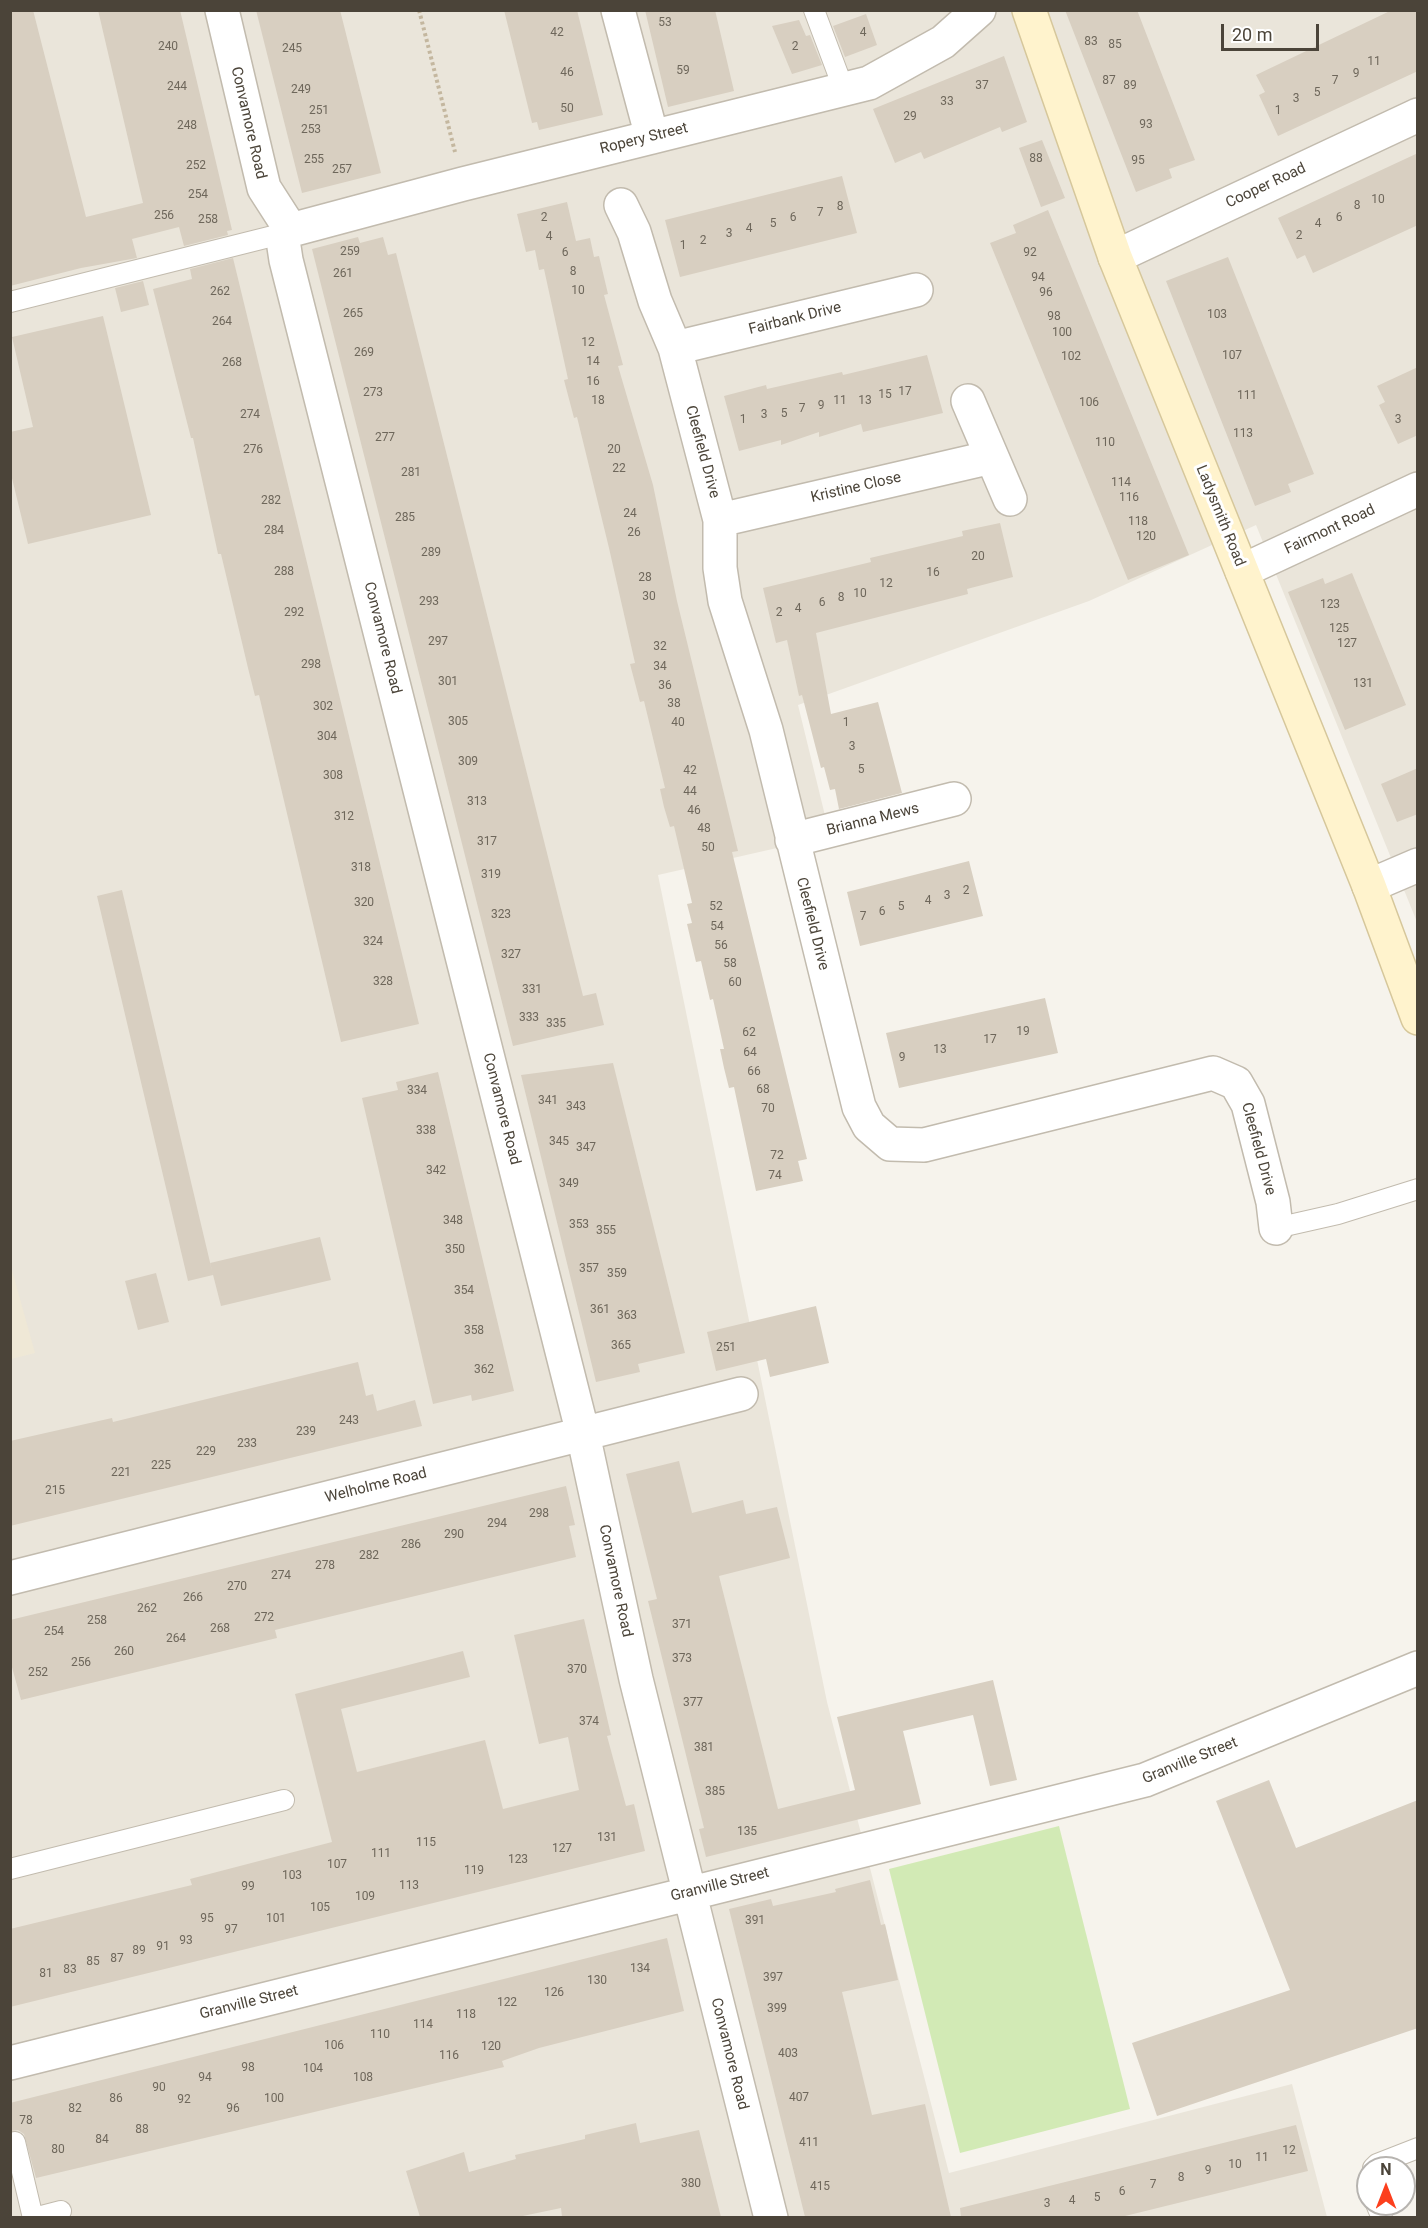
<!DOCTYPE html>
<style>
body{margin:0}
#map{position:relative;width:1428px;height:2228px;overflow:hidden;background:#f6f3ec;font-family:Roboto,sans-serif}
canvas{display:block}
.frame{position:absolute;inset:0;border:12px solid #4b4439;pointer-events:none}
.north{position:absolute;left:1356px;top:2156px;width:60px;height:60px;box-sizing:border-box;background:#fff;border:2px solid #b7b4b0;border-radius:50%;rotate:0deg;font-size:16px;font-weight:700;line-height:24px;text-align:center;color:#4b4439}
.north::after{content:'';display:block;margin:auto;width:21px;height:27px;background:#fc3f1d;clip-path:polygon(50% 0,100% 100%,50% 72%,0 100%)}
.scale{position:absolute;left:1221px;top:24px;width:98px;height:27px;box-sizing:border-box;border:3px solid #4b4439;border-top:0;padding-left:8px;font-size:18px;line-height:21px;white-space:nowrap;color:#4b4439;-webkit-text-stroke:4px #fff;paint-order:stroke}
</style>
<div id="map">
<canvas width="1428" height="2228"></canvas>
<div class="frame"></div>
<div class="north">N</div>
<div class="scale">20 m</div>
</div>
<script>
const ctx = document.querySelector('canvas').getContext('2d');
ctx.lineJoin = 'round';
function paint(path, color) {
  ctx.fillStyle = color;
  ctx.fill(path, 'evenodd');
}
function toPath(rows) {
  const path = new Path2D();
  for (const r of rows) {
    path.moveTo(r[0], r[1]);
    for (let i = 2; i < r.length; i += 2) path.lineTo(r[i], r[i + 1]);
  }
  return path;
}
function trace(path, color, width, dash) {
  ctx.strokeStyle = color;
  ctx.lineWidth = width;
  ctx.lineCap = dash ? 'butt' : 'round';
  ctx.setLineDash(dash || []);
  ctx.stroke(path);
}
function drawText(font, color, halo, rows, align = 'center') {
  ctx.font = font + ' Roboto,sans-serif';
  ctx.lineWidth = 6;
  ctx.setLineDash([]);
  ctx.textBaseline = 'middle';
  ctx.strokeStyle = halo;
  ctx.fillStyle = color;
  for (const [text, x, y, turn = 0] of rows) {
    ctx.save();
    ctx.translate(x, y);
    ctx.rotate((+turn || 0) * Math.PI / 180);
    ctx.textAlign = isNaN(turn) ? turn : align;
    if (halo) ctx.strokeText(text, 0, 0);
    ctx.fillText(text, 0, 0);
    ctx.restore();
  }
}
paint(toPath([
 [11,11,1417,11,1417,922,1256,525,1089,601,798,705,830,836,658,875,827,1702,949,2173,1292,2084,1327,2217,11,2218]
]), '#eae5da');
paint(toPath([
 [10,1263,35,1353,11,1359,10,1359]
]), '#efe8d6');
paint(toPath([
 [1059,1826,1130,2109,960,2153,889,1869]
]), '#d2eab5');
paint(toPath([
 [10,10,33,10,86,217,143,203,98,10,180,10,232,230,227,231,228,235,184,246,179,227,132,239,137,258,81,268,10,286],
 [256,10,340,10,381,173,302,193],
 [504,10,577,10,603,115,539,130,537,122,532,123],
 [645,10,715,10,734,91,668,107],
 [1065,10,1137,10,1195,160,1169,169,1172,178,1136,192],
 [1392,10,1418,10,1418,71,1278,136,1259,95,1265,92,1256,75],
 [866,14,877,45,845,57,833,26],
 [799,20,806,36,810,35,822,65,792,74,772,26],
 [1004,56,1027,122,1002,132,1000,127,924,159,921,152,895,163,873,109],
 [1042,140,1065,198,1041,207,1019,148],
 [1418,153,1418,225,1313,273,1305,255,1297,259,1278,218],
 [842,176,857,233,680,277,665,220],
 [567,202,576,241,590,238,594,257,599,256,608,294,604,295,623,365,618,366,653,485,677,601,738,851,732,852,807,1159,798,1161,803,1181,756,1191,734,1087,729,1088,724,1068,720,1049,724,1049,713,999,710,1000,701,961,696,962,687,924,692,923,687,904,692,903,674,826,670,827,664,807,660,789,665,788,644,701,640,702,630,664,635,663,609,548,577,417,574,418,564,380,568,379,544,269,539,270,535,250,526,252,517,214],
 [1048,210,1189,555,1128,580,990,243,1016,233,1013,225],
 [358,237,360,243,383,237,388,255,396,253,583,996,596,993,604,1025,513,1046,312,249],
 [1228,257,1314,474,1288,484,1291,492,1255,506,1166,281],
 [233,258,419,1024,341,1042,259,695,255,696,248,668,221,554,218,554,193,438,191,438,153,289,192,279,190,269],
 [143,281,149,305,121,312,115,288],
 [103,316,151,515,28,544,10,470,10,432,33,427,12,337],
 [927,355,943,413,863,432,861,424,819,437,819,432,781,445,781,440,739,451,724,396,766,385,767,389,842,372,843,375],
 [1418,367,1418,435,1398,444,1379,405,1385,402,1377,386],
 [1000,523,1013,577,967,589,968,594,816,633,831,714,878,702,902,793,839,809,835,789,830,790,824,767,821,768,802,695,799,696,787,640,776,643,763,588,871,562,870,558,963,536,962,531],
 [1352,573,1406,705,1345,730,1288,592,1323,578,1325,584],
 [1418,768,1418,814,1397,822,1381,784],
 [969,861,983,916,860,946,847,892],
 [122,890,213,1275,188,1281,97,896],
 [1045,998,1058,1053,899,1088,886,1033],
 [613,1063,685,1353,638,1364,640,1372,596,1382,521,1075],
 [438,1072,514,1391,472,1401,471,1395,433,1404,362,1098,398,1090,396,1082],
 [320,1237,331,1280,221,1306,210,1263],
 [156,1273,169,1322,138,1330,125,1281],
 [816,1306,829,1363,770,1377,766,1359,716,1371,707,1332],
 [358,1362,366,1396,373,1394,377,1411,415,1400,422,1426,10,1526,10,1441,112,1418,113,1422],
 [679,1461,692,1513,743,1500,746,1514,777,1507,790,1558,719,1576,778,1809,855,1790,837,1717,993,1680,1017,1780,990,1786,973,1715,903,1731,921,1804,706,1857,699,1829,704,1828,648,1601,657,1599,626,1474],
 [566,1486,575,1525,569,1526,576,1557,275,1630,277,1638,21,1700,10,1660,10,1620],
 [584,1619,611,1735,607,1736,626,1806,634,1804,645,1851,10,2007,10,1929,192,1885,190,1879,332,1842,295,1694,463,1651,470,1677,341,1709,357,1772,485,1740,503,1809,579,1790,568,1737,539,1744,514,1635],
 [1269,1780,1296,1848,1418,1800,1418,2028,1157,2116,1132,2043,1290,1990,1216,1801],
 [870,1880,881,1925,885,1924,898,1980,842,1992,872,2115,925,2104,951,2217,805,2217,729,1909,771,1899,773,1906,836,1892,835,1889],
 [667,1938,684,2011,539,2048,502,2061,504,2067,36,2178,24,2134,18,2130,10,2131,10,2103],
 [636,2123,640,2143,699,2130,721,2217,562,2217,561,2208,518,2217,420,2217,406,2171,464,2152,469,2172,516,2159,515,2155,585,2139,585,2135],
 [1296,2125,1308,2171,1121,2217,961,2217,960,2208]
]), '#d8cfc1');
const lane = toPath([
 [814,10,844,90],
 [10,302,289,232],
 [1276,1228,1338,1214,1418,1189],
 [10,1869,284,1800],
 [15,2142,33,2218],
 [1373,2168,1377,2164,1418,2148],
 [1376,2204,1382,2218],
 [34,2218,61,2211]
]);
const street = toPath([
 [222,10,264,188,291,230],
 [618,10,652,137],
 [621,205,634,232,655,301,675,348,720,520,720,568,725,601,766,730,859,1107,869,1126,890,1144,924,1145,1213,1073,1236,1083,1248,1104,1273,1202,1276,1228],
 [291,230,283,240,286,260,583,1434,636,1679,771,2218],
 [291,230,463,184,869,83,943,42,979,10],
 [1115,257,1418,115],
 [675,348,916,290],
 [968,401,992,457],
 [720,520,992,457,1010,499],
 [1242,571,1418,489],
 [792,840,954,799],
 [1369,886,1418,865],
 [10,1578,741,1394],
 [10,2063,1145,1780,1418,1668]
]);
const secondary = toPath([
 [1029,10,1115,257,1369,886,1418,1018]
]);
trace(lane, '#c2bbae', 22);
trace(street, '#c2bbae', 36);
trace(secondary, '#d6c79b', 36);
trace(toPath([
 [419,10,455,152]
]), '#c4b79f', 4, [3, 3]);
trace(lane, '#fff', 20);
trace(street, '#fff', 33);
trace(secondary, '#fff3cd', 33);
drawText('12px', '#6e675b', null, [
 ["53",665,23],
 ["42",557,33],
 ["4",863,33],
 ["83",1091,42],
 ["85",1115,45],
 ["240",168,47],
 ["2",795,47],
 ["245",292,49],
 ["11",1374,62],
 ["59",683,71],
 ["46",567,73],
 ["9",1356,74],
 ["87",1109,81],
 ["7",1335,81],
 ["37",982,86],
 ["89",1130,86],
 ["244",177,87],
 ["249",301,90],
 ["5",1317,93],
 ["3",1296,99],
 ["33",947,102],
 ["50",567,109],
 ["251",319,111],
 ["1",1278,111],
 ["29",910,117],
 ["93",1146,125],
 ["248",187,126],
 ["253",311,130],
 ["88",1036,159],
 ["255",314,160],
 ["95",1138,161],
 ["252",196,166],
 ["257",342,170],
 ["254",198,195],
 ["10",1378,200],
 ["8",1357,206],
 ["8",840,207],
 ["7",820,213],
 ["256",164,216],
 ["2",544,218],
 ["6",793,218],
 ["6",1339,218],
 ["258",208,220],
 ["5",773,224],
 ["4",1318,224],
 ["4",749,229],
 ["3",729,234],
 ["2",1299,236],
 ["4",549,237],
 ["2",703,241],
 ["1",683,246],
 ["259",350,252],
 ["6",565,253],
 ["92",1030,253],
 ["8",573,272],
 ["261",343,274],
 ["94",1038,278],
 ["10",578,291],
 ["262",220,292],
 ["96",1046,293],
 ["265",353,314],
 ["103",1217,315],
 ["98",1054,317],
 ["264",222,322],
 ["100",1062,333],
 ["12",588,343],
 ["269",364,353],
 ["107",1232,356],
 ["102",1071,357],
 ["14",593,362],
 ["268",232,363],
 ["16",593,382],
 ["17",905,392],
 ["273",373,393],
 ["15",885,395],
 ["111",1247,396],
 ["18",598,401],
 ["11",840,401],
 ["13",865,401],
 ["106",1089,403],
 ["9",821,406],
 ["7",802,409],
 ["5",784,414],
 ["274",250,415],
 ["3",764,415],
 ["1",743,420],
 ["3",1398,420],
 ["113",1243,434],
 ["277",385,438],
 ["110",1105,443],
 ["276",253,450],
 ["20",614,450],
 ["22",619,469],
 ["281",411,473],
 ["114",1121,483],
 ["116",1129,498],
 ["282",271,501],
 ["24",630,514],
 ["285",405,518],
 ["118",1138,522],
 ["284",274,531],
 ["26",634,533],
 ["120",1146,537],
 ["289",431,553],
 ["20",978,557],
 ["288",284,572],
 ["16",933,573],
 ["28",645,578],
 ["12",886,584],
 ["10",860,594],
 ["30",649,597],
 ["8",841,598],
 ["293",429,602],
 ["6",822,603],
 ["123",1330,605],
 ["4",798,609],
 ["292",294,613],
 ["2",779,613],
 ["125",1339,629],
 ["297",438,642],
 ["127",1347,644],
 ["32",660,647],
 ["298",311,665],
 ["34",660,667],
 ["301",448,682],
 ["131",1363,684],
 ["36",665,686],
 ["38",674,704],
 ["302",323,707],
 ["305",458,722],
 ["40",678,723],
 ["1",846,723],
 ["304",327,737],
 ["3",852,747],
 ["309",468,762],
 ["5",861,770],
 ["42",690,771],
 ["308",333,776],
 ["44",690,792],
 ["313",477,802],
 ["46",694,811],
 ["312",344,817],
 ["48",704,829],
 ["317",487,842],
 ["50",708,848],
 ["318",361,868],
 ["319",491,875],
 ["2",966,891],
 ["3",947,896],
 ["4",928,901],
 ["320",364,903],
 ["52",716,907],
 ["5",901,907],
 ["6",882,912],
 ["323",501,915],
 ["7",863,917],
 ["54",717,927],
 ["324",373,942],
 ["56",721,946],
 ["327",511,955],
 ["58",730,964],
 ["328",383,982],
 ["60",735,983],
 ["331",532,990],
 ["333",529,1018],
 ["335",556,1024],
 ["19",1023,1032],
 ["62",749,1033],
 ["17",990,1040],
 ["13",940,1050],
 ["64",750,1053],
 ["9",902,1058],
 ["66",754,1072],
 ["68",763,1090],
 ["334",417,1091],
 ["341",548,1101],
 ["343",576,1107],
 ["70",768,1109],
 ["338",426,1131],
 ["345",559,1142],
 ["347",586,1148],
 ["72",777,1156],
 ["342",436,1171],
 ["74",775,1176],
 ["349",569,1184],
 ["348",453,1221],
 ["353",579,1225],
 ["355",606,1231],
 ["350",455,1250],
 ["357",589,1269],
 ["359",617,1274],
 ["354",464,1291],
 ["361",600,1310],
 ["363",627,1316],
 ["358",474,1331],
 ["365",621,1346],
 ["251",726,1348],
 ["362",484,1370],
 ["243",349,1421],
 ["239",306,1432],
 ["233",247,1444],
 ["229",206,1452],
 ["225",161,1466],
 ["221",121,1473],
 ["215",55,1491],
 ["298",539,1514],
 ["294",497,1524],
 ["290",454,1535],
 ["286",411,1545],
 ["282",369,1556],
 ["278",325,1566],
 ["274",281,1576],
 ["270",237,1587],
 ["266",193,1598],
 ["262",147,1609],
 ["272",264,1618],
 ["258",97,1621],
 ["371",682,1625],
 ["268",220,1629],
 ["254",54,1632],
 ["264",176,1639],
 ["260",124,1652],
 ["373",682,1659],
 ["256",81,1663],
 ["370",577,1670],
 ["252",38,1673],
 ["377",693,1703],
 ["374",589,1722],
 ["381",704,1748],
 ["385",715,1792],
 ["135",747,1832],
 ["131",607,1838],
 ["115",426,1843],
 ["127",562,1849],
 ["111",381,1854],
 ["123",518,1860],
 ["107",337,1865],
 ["119",474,1871],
 ["103",292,1876],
 ["113",409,1886],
 ["99",248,1887],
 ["109",365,1897],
 ["105",320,1908],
 ["95",207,1919],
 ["101",276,1919],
 ["391",755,1921],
 ["97",231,1930],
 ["93",186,1941],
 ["91",163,1947],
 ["89",139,1951],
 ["87",117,1959],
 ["85",93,1962],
 ["134",640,1969],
 ["83",70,1970],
 ["81",46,1974],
 ["397",773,1978],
 ["130",597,1981],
 ["126",554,1993],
 ["122",507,2003],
 ["399",777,2009],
 ["118",466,2015],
 ["114",423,2025],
 ["110",380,2035],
 ["106",334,2046],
 ["120",491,2047],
 ["403",788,2054],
 ["116",449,2056],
 ["98",248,2068],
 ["104",313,2069],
 ["94",205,2078],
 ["108",363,2078],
 ["90",159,2088],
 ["407",799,2098],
 ["86",116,2099],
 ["100",274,2099],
 ["92",184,2100],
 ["82",75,2109],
 ["96",233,2109],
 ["78",26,2121],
 ["88",142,2130],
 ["84",102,2140],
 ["411",809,2143],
 ["80",58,2150],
 ["12",1289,2151],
 ["11",1262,2158],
 ["10",1235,2165],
 ["9",1208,2171],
 ["8",1181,2178],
 ["380",691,2184],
 ["7",1153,2185],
 ["415",820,2187],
 ["6",1122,2192],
 ["5",1097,2198],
 ["4",1072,2201],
 ["3",1047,2204]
]);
drawText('15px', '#4b4439', '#fff', [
 ["Convamore Road",248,123,77],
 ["Ropery Street",644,139,-14],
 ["Cooper Road",1266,186,-25],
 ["Fairbank Drive",795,319,-14],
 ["Cleefield Drive",702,452,75],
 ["Kristine Close",856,488,-13],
 ["Ladysmith Road",1220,516,68],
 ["Fairmont Road",1330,530,-25],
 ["Convamore Road",382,638,76],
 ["Brianna Mews",873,820,-14],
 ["Cleefield Drive",812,924,76],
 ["Convamore Road",501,1109,76],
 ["Cleefield Drive",1258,1149,75],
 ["Welholme Road",376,1486,-14],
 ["Convamore Road",615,1581,78],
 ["Granville Street",1190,1761,-22],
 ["Granville Street",720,1885,-14],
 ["Granville Street",249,2003,-14],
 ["Convamore Road",729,2054,76]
]);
</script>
